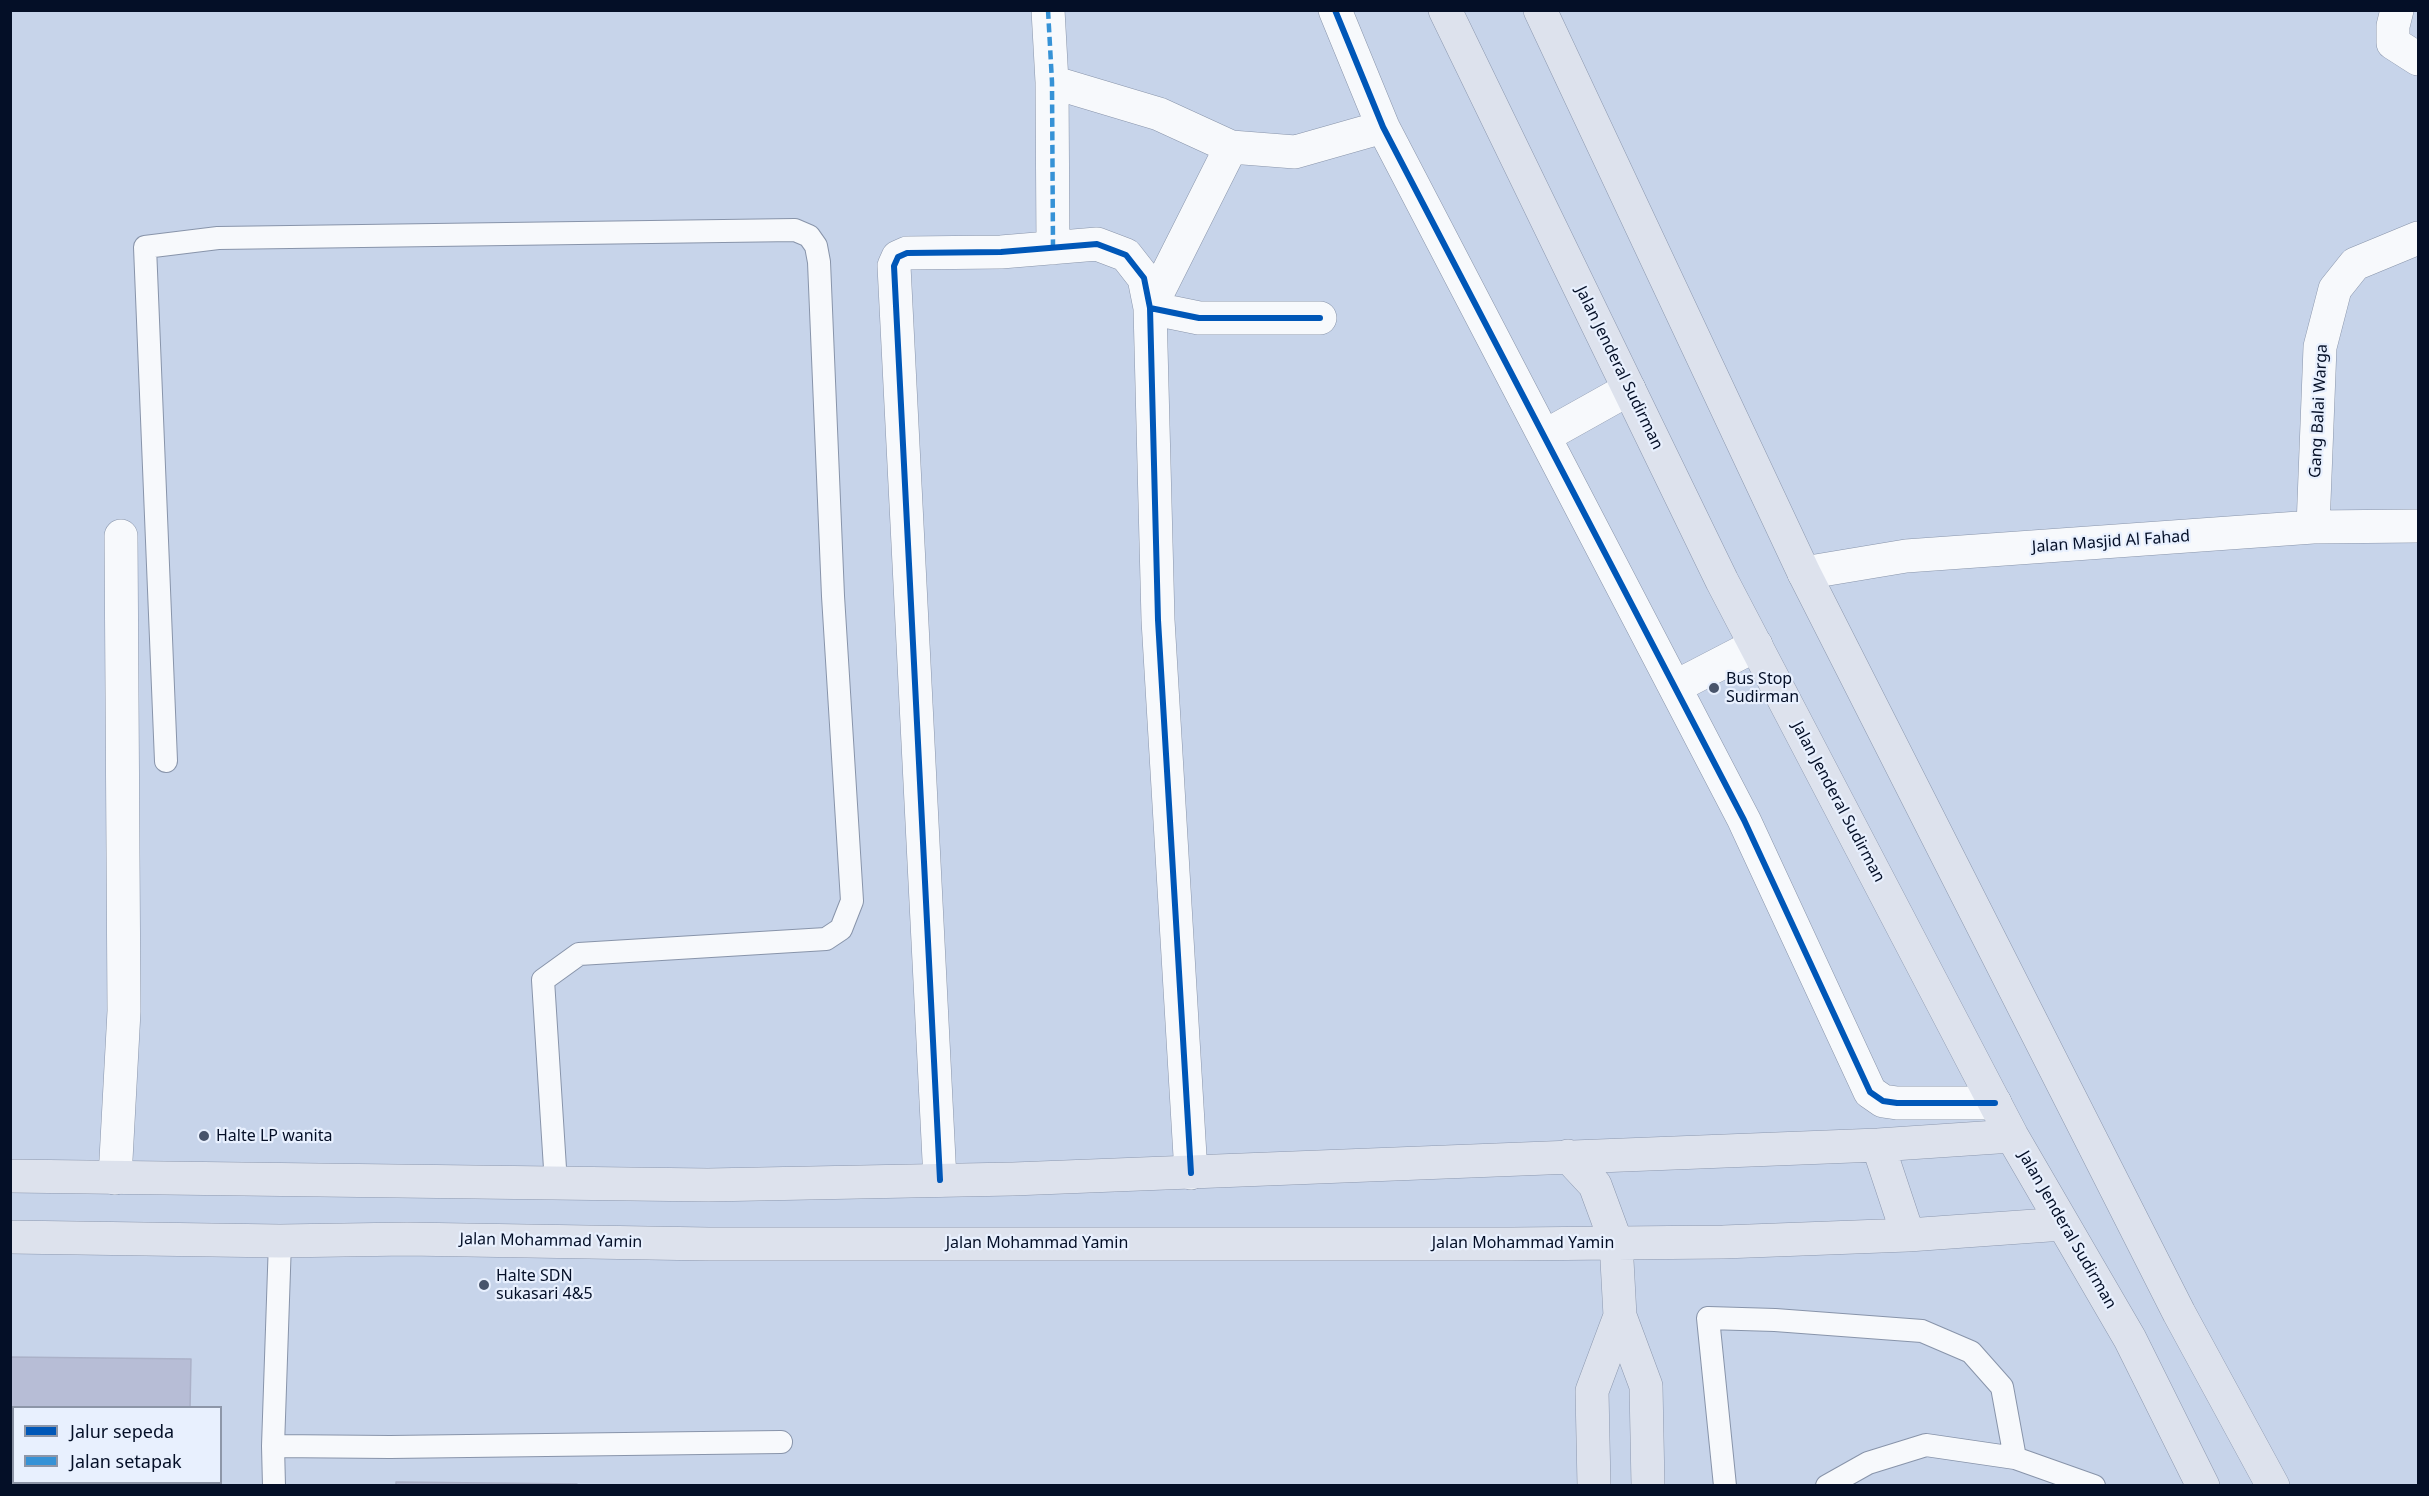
<!DOCTYPE html>
<style>
body{margin:0}
#map{position:relative;width:2429px;height:1496px;overflow:hidden;background:#c7d4ea;font-family:"Noto Sans",sans-serif}
canvas{display:block}
.frame{position:absolute;inset:0;border:12px solid #040f27;pointer-events:none}
.legend{position:absolute;left:12px;top:1406px;width:210px;height:78px;box-sizing:border-box;background:#e8f0fe;border:2px solid #8d96a8;margin:0;padding:8px 10px;list-style:none;font-size:18px;color:#040f27}
.legend li{display:flex;align-items:center;gap:12px;height:30px}
.legend b{width:30px;border:2px solid #8d96a8}
</style>
<div id="map">
<canvas width="2429" height="1496"></canvas>
<div class="frame"></div>
<ul class="legend">
<li><b style="height:8px;background:#0057b8"></b>Jalur sepeda</li>
<li><b style="height:8px;background:#3692d6"></b>Jalan setapak</li>
</ul>
</div>
<script>
const ctx = document.querySelector('canvas').getContext('2d');
ctx.lineJoin = 'round';
function paint(path, color) {
  ctx.fillStyle = color;
  ctx.fill(path, 'evenodd');
}
function toPath(rows) {
  const path = new Path2D();
  for (const r of rows) {
    path.moveTo(r[0], r[1]);
    for (let i = 2; i < r.length; i += 2) path.lineTo(r[i], r[i + 1]);
  }
  return path;
}
function trace(path, color, width, dash) {
  ctx.strokeStyle = color;
  ctx.lineWidth = width;
  ctx.lineCap = dash ? 'butt' : 'round';
  ctx.setLineDash(dash || []);
  ctx.stroke(path);
}
function drawText(font, color, halo, rows, align = 'center') {
  ctx.font = font + ' "Noto Sans",sans-serif';
  ctx.lineWidth = 4.5;
  ctx.setLineDash([]);
  ctx.textBaseline = 'middle';
  ctx.strokeStyle = halo;
  ctx.fillStyle = color;
  for (const [text, x, y, turn = 0] of rows) {
    ctx.save();
    ctx.translate(x, y);
    ctx.rotate((+turn || 0) * Math.PI / 180);
    ctx.textAlign = isNaN(turn) ? turn : align;
    if (halo) ctx.strokeText(text, 0, 0);
    ctx.fillText(text, 0, 0);
    ctx.restore();
  }
}
const building = toPath([
 [10,1357,191,1359,190,1408,14,1408,14,1417,10,1417,10,1357],
 [127,1482,196,1482,196,1486,127,1486,127,1482],
 [396,1482,577,1484,577,1486,396,1486,396,1482]
]);
paint(building, '#b7bdd6');
trace(building, '#abb1c8', 1.5);
const service = toPath([
 [166,761,145,247,218,238,795,230,809,236,816,246,819,262,833,596,852,901,841,929,826,939,579,954,543,980,556,1184],
 [280,1241,273,1446,390,1447,781,1442],
 [273,1446,274,1486],
 [1725,1486,1708,1318,1775,1320,1922,1331,1971,1352,2002,1387,2015,1458],
 [1827,1486,1868,1463,1926,1445,2015,1458,2094,1486]
]);
const minor = toPath([
 [1048,10,1052,82,1053,248],
 [1335,10,1383,127,1744,820,1870,1092,1883,1101,1897,1103,1995,1103],
 [2397,10,2393,26,2393,43,2418,59],
 [1052,82,1159,114,1231,147,1295,152,1383,127],
 [1150,308,1231,147],
 [1545,436,1629,389],
 [2313,527,2320,347,2335,289,2355,264,2418,238],
 [1804,573,1906,556,2313,527,2418,526],
 [1675,687,1756,645],
 [1191,1173,1158,620,1150,308,1199,318,1320,318],
 [115,1178,124,1011,121,536],
 [940,1180,894,266,898,257,907,253,1001,252,1097,244,1126,255,1144,278,1150,308]
]);
const primary = toPath([
 [1445,10,1722,581,2012,1136,2130,1339,2203,1486],
 [1540,10,1804,573,2179,1313,2273,1486],
 [1878,1145,1908,1235],
 [1568,1156,1595,1185,1616,1242,1620,1316,1646,1386,1648,1486],
 [10,1176,708,1185,1013,1179,1878,1145,2012,1136],
 [10,1237,280,1241,407,1239,709,1244,1512,1244,1723,1242,1908,1235,2063,1224],
 [1594,1486,1592,1391,1620,1316]
]);
trace(service, '#8894aa', 24);
trace(minor, '#8894aa', 34);
trace(primary, '#8c98af', 34);
trace(service, '#f7f9fc', 22);
trace(minor, '#f7f9fc', 33);
trace(primary, '#dde2ed', 33);
trace(toPath([
 [1048,10,1052,82,1053,248]
]), '#3692d6', 4.5, [9, 4.5]);
trace(toPath([
 [1335,10,1383,127,1744,820,1870,1092,1883,1101,1897,1103,1995,1103],
 [1191,1173,1158,620,1150,308,1199,318,1320,318],
 [940,1180,894,266,898,257,907,253,1001,252,1097,244,1126,255,1144,278,1150,308]
]), '#0057b8', 6);
for (const [x, y, r, color] of [
 [1714,688,6,"#48546b"],
 [204,1136,6,"#48546b"],
 [484,1285,6,"#48546b"]
]) {
  const dot = new Path2D();
  dot.arc(x, y, r, 0, 2 * Math.PI);
  ctx.fillStyle = color;
  ctx.fill(dot);
  trace(dot, '#e8f0fe', 2);
}
drawText('16px', '#040f27', '#e8f0fe', [
 ["Jalan Jenderal Sudirman",1619,368,64],
 ["Gang Balai Warga",2319,411,-87],
 ["Jalan Masjid Al Fahad",2111,542,-4],
 ["Jalan Jenderal Sudirman",1838,802,62],
 ["Jalan Jenderal Sudirman",2067,1230,60],
 ["Jalan Mohammad Yamin",551,1241,1],
 ["Jalan Mohammad Yamin",1037,1243],
 ["Jalan Mohammad Yamin",1523,1243]
]);
drawText('16px', '#040f27', '#e8f0fe', [
 ["Bus Stop",1726,679],
 ["Sudirman",1726,697],
 ["Halte LP wanita",216,1136],
 ["Halte SDN",496,1276],
 ["sukasari 4&5",496,1294]
], 'left');
</script>
